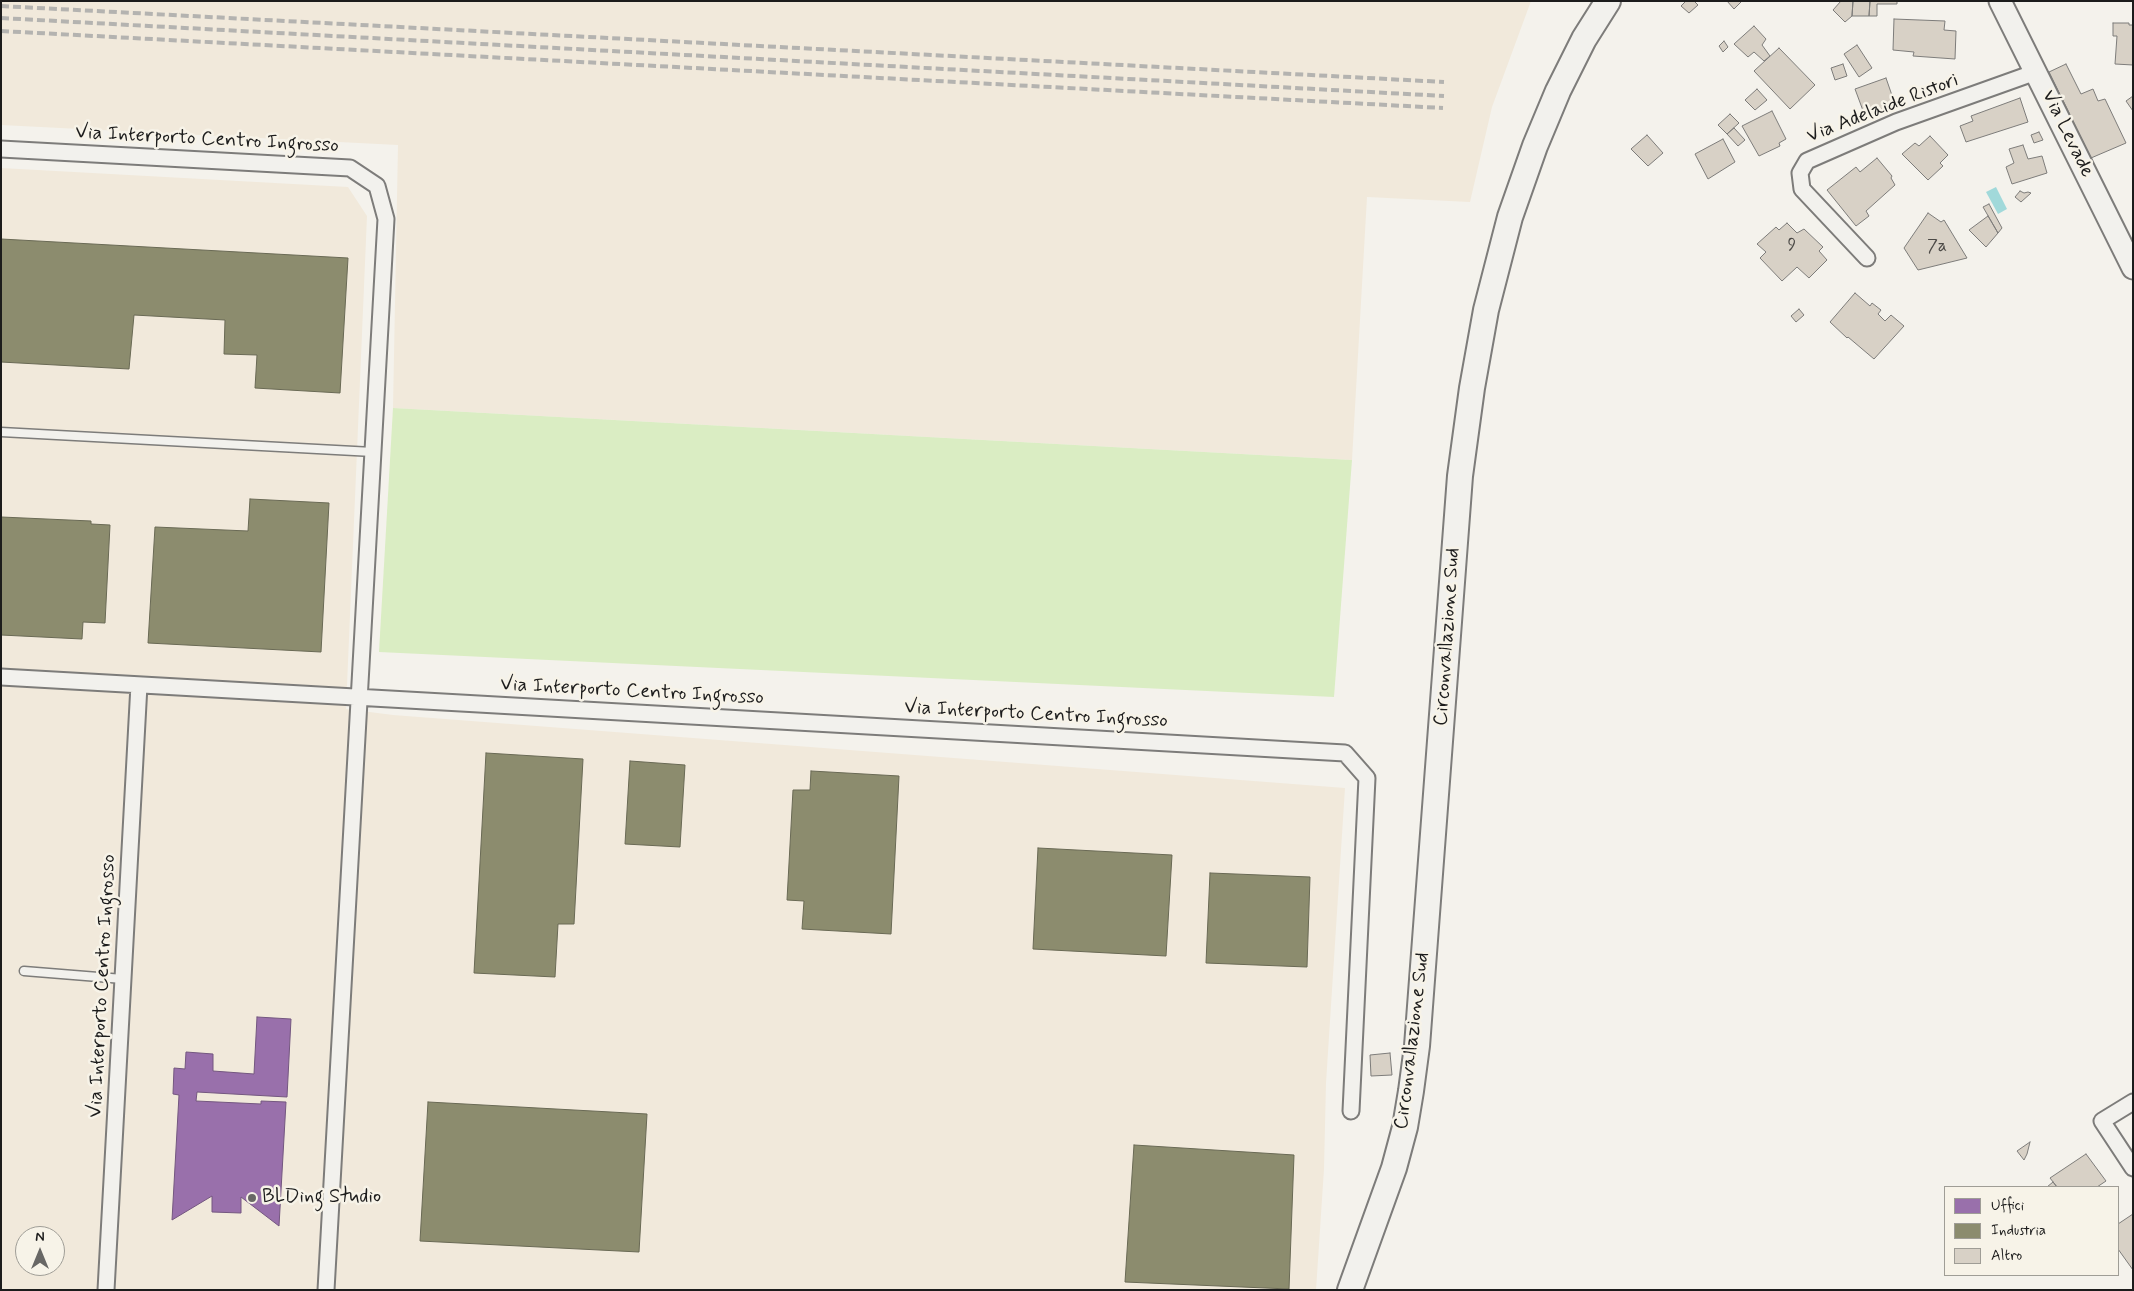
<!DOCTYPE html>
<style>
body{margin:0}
#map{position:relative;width:2134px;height:1291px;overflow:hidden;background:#f4f2ec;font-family:Mynerve,sans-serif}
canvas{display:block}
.frame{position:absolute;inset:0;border:2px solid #1c1c1c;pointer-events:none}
.legend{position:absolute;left:1944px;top:1186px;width:175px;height:90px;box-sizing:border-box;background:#f7f3e8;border:1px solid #9f9d96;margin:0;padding:6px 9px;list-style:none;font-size:15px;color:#1c1c1c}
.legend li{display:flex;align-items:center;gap:10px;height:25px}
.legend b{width:25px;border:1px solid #9f9d96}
.north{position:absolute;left:15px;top:1226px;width:50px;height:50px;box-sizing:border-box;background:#f7f3e8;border:1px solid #9f9d96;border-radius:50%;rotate:0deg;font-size:14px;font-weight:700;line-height:20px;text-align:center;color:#1c1c1c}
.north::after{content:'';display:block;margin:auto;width:18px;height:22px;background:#686765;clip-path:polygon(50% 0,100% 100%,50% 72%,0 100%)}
</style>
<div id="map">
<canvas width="2134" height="1291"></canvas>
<div class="frame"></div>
<ul class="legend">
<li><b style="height:14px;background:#9970ab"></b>Uffici</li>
<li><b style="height:14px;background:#8c8c6e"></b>Industria</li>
<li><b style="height:14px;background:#d8d1c6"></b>Altro</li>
</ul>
<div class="north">N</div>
</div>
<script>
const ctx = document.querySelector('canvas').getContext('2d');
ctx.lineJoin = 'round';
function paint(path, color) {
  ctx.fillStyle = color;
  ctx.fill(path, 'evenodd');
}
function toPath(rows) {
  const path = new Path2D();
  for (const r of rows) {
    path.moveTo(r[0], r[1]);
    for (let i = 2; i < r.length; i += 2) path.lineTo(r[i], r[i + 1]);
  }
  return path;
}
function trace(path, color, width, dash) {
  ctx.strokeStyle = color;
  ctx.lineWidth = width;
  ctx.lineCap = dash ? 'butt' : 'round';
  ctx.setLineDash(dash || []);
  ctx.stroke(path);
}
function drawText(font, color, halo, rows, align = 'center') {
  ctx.font = font + ' Mynerve,sans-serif';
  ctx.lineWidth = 5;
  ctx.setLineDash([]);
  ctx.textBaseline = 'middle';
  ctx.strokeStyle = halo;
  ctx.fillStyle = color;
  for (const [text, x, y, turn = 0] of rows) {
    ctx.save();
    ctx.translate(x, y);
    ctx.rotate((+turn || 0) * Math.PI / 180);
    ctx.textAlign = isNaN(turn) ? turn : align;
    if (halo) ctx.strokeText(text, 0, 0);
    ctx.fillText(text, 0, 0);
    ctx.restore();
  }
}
paint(toPath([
 [1,1,1531,1,1492,107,1470,202,1367,197,1352,460,393,408,398,145,1,125],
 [1,168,348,187,367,216,346,709,393,715,1345,788,1326,1083,1324,1169,1316,1290,1,1290],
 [25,1236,55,1236,55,1266,25,1266]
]), '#f1e9db');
paint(toPath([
 [393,408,1352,460,1334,697,379,652]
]), '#daedc3');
paint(toPath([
 [1996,187,2007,209,1998,214,1986,192]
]), '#a1d9da');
const offices = toPath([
 [257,1017,291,1019,287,1097,197,1092,196,1101,261,1104,261,1101,286,1102,279,1226,241,1197,241,1213,212,1212,212,1196,172,1220,179,1095,173,1094,174,1068,185,1069,186,1052,213,1054,213,1071,254,1074,257,1017]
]);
paint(offices, '#9970ab');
trace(offices, '#745780', 1);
const industry = toPath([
 [1,239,348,258,340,393,255,388,257,355,224,354,225,320,134,315,129,369,1,362,1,239],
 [250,499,329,503,321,652,148,643,155,527,248,531,250,499],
 [1,517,91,521,91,524,110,525,105,623,83,622,82,639,1,635,1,517],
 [486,753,583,759,574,924,558,924,555,977,474,973,486,753],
 [630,761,685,765,680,847,625,844,630,761],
 [811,771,899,776,891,934,802,929,804,901,787,900,793,790,810,790,811,771],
 [1038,848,1172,855,1166,956,1033,949,1038,848],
 [1210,873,1310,877,1307,967,1206,963,1210,873],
 [428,1102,647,1114,639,1252,420,1241,428,1102],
 [1134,1145,1294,1155,1289,1289,1125,1282,1134,1145]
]);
paint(industry, '#8c8c6e');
trace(industry, '#6a6a55', 1);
const building = toPath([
 [1686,1,1694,1,1698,5,1689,13,1681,6,1686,1],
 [1727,1,1742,1,1734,9,1727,1],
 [1841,1,1853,1,1852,16,1845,22,1833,10,1841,1],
 [1853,1,1870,1,1869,16,1852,16,1853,1],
 [1870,1,1897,1,1897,4,1877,4,1877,16,1869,16,1870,1],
 [1894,19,1945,21,1944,30,1956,31,1955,59,1913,56,1914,52,1893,50,1894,19],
 [2113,23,2129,23,2129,25,2133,25,2133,65,2115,64,2117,36,2113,36,2113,23],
 [1754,26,1766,39,1762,45,1770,56,1764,61,1754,52,1748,57,1734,44,1754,26],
 [1724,41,1728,47,1723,52,1719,46,1724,41],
 [1857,45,1872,68,1859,77,1844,54,1857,45],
 [1779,48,1815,85,1790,109,1754,71,1779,48],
 [1843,64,1847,76,1835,80,1831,68,1843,64],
 [2066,64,2081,94,2093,89,2098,101,2105,99,2126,143,2091,158,2049,72,2066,64],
 [1886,78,1895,104,1865,116,1855,89,1886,78],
 [1757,89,1767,100,1755,110,1745,100,1757,89],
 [2133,96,2133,111,2126,101,2133,96],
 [2020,98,2028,122,1966,142,1960,126,1973,121,1971,116,2020,98],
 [1772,111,1786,139,1779,143,1780,146,1759,156,1742,126,1772,111],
 [1730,114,1739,123,1727,134,1718,125,1730,114],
 [1734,128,1745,140,1738,146,1727,134,1734,128],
 [2039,132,2043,140,2034,143,2031,135,2039,132],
 [1647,135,1663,153,1648,166,1631,149,1647,135],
 [1930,136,1948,155,1940,163,1943,166,1928,180,1902,154,1915,143,1919,146,1930,136],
 [1723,139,1735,162,1708,179,1695,154,1723,139],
 [2023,145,2028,159,2042,156,2047,173,2012,184,2006,167,2014,163,2009,149,2023,145],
 [1877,158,1892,176,1891,178,1895,185,1866,211,1869,216,1856,226,1827,190,1856,167,1860,172,1877,158],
 [2020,191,2024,193,2028,192,2031,193,2021,202,2015,197,2020,191],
 [1989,204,2002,228,1998,233,1983,207,1989,204],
 [1928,213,1941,222,1944,220,1967,258,1918,270,1904,248,1928,213],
 [1988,216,1998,233,1986,247,1969,230,1988,216],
 [1787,223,1797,233,1804,229,1823,247,1819,251,1827,260,1809,278,1797,267,1782,281,1760,258,1766,252,1757,244,1776,227,1779,230,1787,223],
 [1855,293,1870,306,1872,303,1881,310,1878,314,1885,321,1891,315,1904,326,1874,359,1848,337,1847,338,1830,322,1855,293],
 [1799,309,1804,315,1796,322,1791,316,1799,309],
 [1390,1053,1392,1075,1371,1076,1370,1055,1390,1053],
 [2030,1142,2027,1154,2024,1160,2017,1151,2030,1142],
 [2086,1154,2106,1181,2097,1187,2057,1187,2050,1178,2086,1154],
 [2053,1182,2057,1187,2047,1187,2053,1182],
 [2133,1214,2133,1270,2118,1249,2118,1224,2133,1214]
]);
paint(building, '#d8d1c6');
trace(building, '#7d7c7a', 1);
const lane = toPath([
 [1,432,373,452],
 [24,971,123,979]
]);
const street = toPath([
 [1,149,350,168,377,186,386,219,326,1290],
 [1867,258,1802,189,1800,173,1807,161,1896,122,2036,72],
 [1,677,1345,753,1367,778,1351,1111],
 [2133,1102,2102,1121,2133,1168],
 [106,1290,139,685]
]);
const secondary = toPath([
 [2000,1,2133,268]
]);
const primary = toPath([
 [1350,1290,1394,1168,1405,1127,1411,1091,1417,1046,1460,476,1472,388,1486,310,1510,217,1535,146,1558,91,1584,39,1608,1]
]);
trace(lane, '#7d7c7a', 11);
trace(street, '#7d7c7a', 19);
trace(secondary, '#7d7c7a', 25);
trace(primary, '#7d7c7a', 28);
trace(lane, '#f2f1ed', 8);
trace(street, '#f2f1ed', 15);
trace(secondary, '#f2f1ed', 21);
trace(primary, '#f2f1ed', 24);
trace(toPath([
 [1,6,1444,82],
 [1,18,1444,96],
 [1,31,1443,108]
]), '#b4b3b0', 4, [8, 4]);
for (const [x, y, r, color] of [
 [252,1198,5,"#686765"]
]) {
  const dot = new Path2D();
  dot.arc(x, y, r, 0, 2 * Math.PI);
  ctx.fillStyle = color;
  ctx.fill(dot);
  trace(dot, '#f7f3e8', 2);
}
drawText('18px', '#4b4946', null, [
 ["9",1792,246],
 ["7a",1937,247]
]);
drawText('20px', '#1c1c1c', '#f7f3e8', [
 ["Via Adelaide Ristori",1883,109,-21],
 ["Via Levade",2067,134,64],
 ["Via Interporto Centro Ingrosso",207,140,3],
 ["Circonvallazione Sud",1448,637,-86],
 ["Via Interporto Centro Ingrosso",632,692,3],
 ["Via Interporto Centro Ingrosso",1036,715,3],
 ["Via Interporto Centro Ingrosso",103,986,-87],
 ["Circonvallazione Sud",1413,1041,-83]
]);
drawText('20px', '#1c1c1c', '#f7f3e8', [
 ["BLDing Studio",262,1198]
], 'left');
</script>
